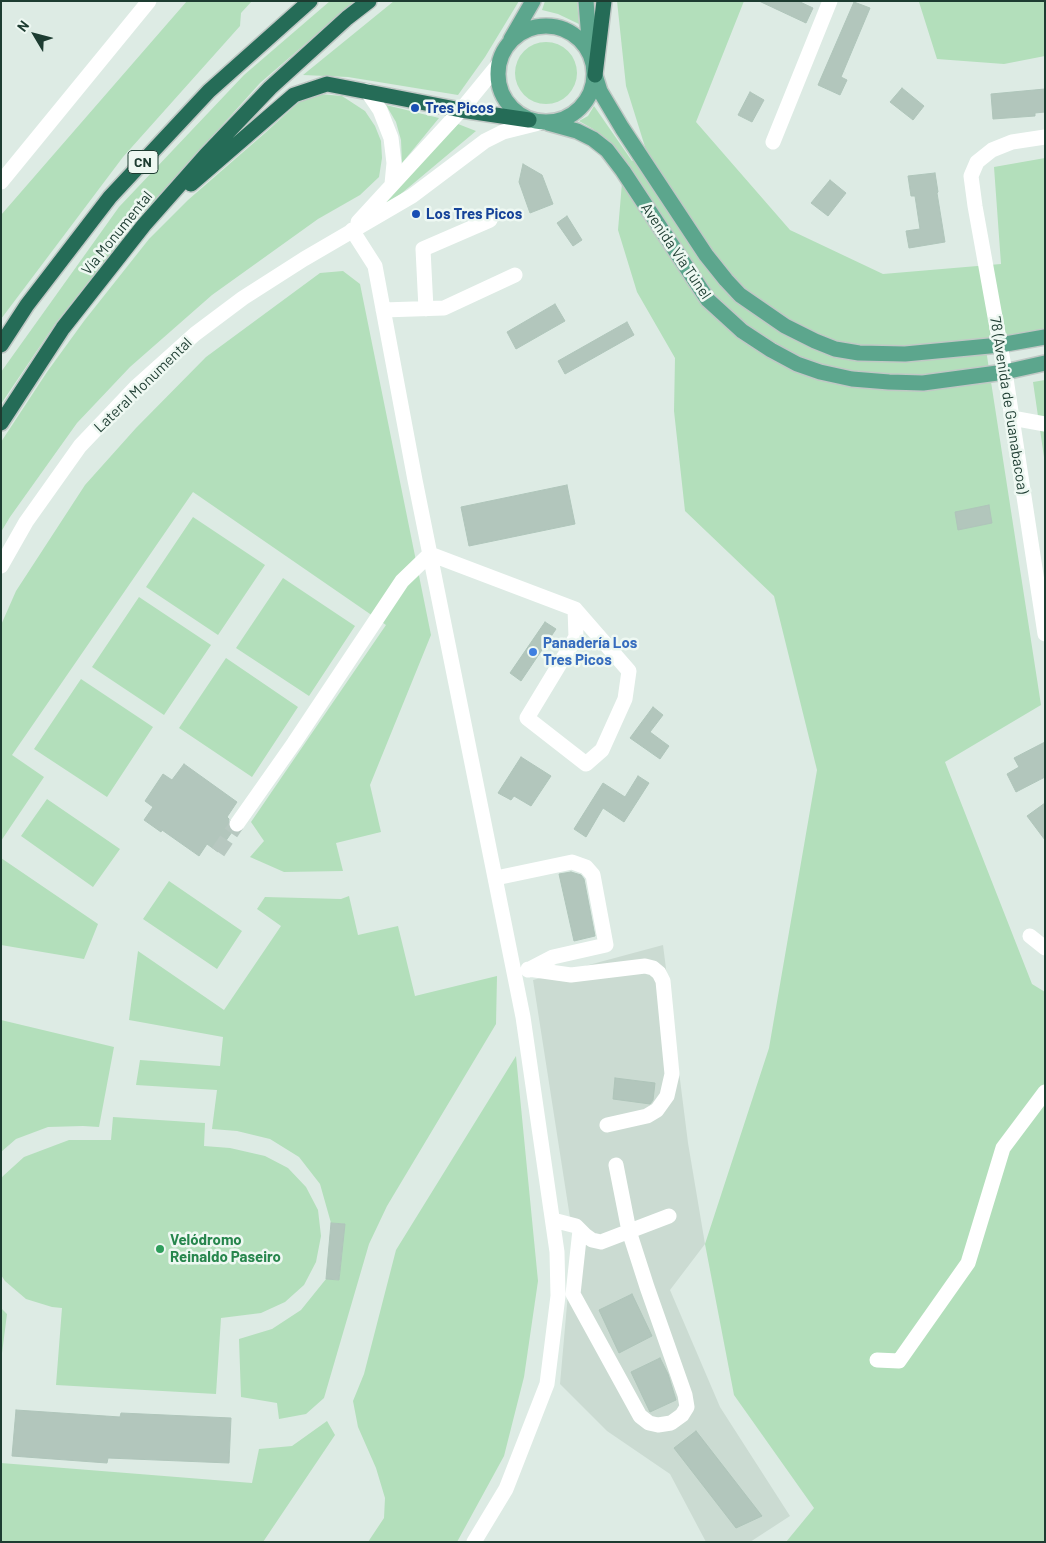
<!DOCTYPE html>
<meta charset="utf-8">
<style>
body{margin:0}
#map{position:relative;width:1046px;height:1543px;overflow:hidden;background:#ddebe4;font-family:Barlow,sans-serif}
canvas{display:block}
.frame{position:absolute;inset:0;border:2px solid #1d3c31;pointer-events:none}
.north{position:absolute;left:10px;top:10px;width:50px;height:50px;-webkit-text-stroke:4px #eef8f2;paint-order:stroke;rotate:307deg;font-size:14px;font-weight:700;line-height:20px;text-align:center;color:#1d3c31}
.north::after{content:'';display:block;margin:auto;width:18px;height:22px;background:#1d3c31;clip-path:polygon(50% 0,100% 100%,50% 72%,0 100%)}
</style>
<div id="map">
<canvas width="1046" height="1543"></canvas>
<div class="frame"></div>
<div class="north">N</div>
</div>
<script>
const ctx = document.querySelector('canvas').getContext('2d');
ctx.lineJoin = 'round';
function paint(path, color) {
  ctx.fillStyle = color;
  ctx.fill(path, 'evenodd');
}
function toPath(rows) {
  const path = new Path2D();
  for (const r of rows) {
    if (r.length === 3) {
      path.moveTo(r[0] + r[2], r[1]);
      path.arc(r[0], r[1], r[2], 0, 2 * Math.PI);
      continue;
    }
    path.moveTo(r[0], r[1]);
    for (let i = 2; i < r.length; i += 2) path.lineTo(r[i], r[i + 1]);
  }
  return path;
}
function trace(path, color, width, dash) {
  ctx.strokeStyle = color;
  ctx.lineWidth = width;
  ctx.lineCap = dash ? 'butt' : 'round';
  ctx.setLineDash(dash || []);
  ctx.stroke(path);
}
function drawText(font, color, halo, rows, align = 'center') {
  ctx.font = font + ' Barlow,sans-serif';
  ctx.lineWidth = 5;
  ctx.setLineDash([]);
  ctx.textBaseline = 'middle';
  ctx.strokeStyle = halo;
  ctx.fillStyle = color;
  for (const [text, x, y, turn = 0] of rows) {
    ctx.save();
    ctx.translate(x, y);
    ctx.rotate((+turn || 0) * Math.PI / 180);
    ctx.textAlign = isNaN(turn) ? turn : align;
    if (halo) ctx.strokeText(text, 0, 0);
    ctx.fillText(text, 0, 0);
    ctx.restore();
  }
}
paint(toPath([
 [663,945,688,1143,705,1244,670,1290,720,1407,790,1516,750,1542,706,1542,670,1474,607,1431,560,1384,573,1237,533,980]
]), '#cbdbd2');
paint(toPath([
 [187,1,252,1,241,13,240,26,123,157,1,319,1,215],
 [330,1,355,1,260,83,138,219,55,324,1,404,1,372,119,207,244,75],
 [394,1,519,1,485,57,458,95,348,77,303,75],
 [545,1,577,1,579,24,558,14,542,10],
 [617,1,744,1,696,122,790,230,883,274,1001,264,994,167,1045,158,1045,332,985,343,1041,705,945,762,1032,984,1045,992,1045,1542,786,1542,814,1508,734,1395,705,1244,769,1048,817,770,774,596,685,511,674,411,675,358,637,292,618,230,623,171,613,148,593,129,579,121,588,116,594,106,632,161,646,150,626,86],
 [1045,1,1045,56,1004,64,937,59,919,2],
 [546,73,31],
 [320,94,342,96,365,111,375,126,381,141,382,158,379,177,360,195,318,219,212,295,130,367,77,423,10,517,1,532,1,442,47,372,84,321,149,239,188,200,265,133,299,102],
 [386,105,439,118,402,163,401,140,396,122],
 [458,124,476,131,390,203,382,204],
 [343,271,360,284,431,635,370,785,381,832,336,843,343,871,284,872,250,857,264,841,251,822,386,625,193,492,12,755,44,777,1,841,1,625,16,591,85,485,136,428,206,357,320,273],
 [1045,380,1045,464,1033,382],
 [193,517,265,565,218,635,146,587],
 [283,578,355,626,309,696,236,648],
 [139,597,211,645,164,715,92,667],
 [226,658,298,707,252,777,179,728],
 [81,679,153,727,107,797,34,749],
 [47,799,120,849,93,887,21,836],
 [1,858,98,924,84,959,1,945],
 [169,881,242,931,217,969,143,919],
 [349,896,358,935,398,926,415,996,497,976,496,1024,387,1206,369,1244,324,1398,306,1414,279,1419,277,1403,241,1397,239,1339,272,1329,301,1310,326,1279,339,1280,344,1224,331,1223,320,1184,299,1157,270,1139,237,1131,212,1129,217,1090,136,1085,140,1060,220,1066,223,1037,129,1020,138,951,224,1010,281,926,257,909,265,897,341,899],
 [1,1020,114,1047,99,1127,83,1126,48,1127,16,1139,1,1152],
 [516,1056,538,1281,524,1377,504,1456,457,1542,368,1542,384,1518,385,1498,376,1468,358,1427,353,1401,364,1374,396,1250],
 [113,1117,205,1123,204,1146,230,1148,265,1156,288,1168,306,1187,318,1210,321,1236,316,1262,304,1285,285,1302,261,1313,221,1318,216,1394,56,1385,62,1308,52,1307,26,1299,5,1281,1,1275,1,1179,3,1176,24,1157,69,1140,111,1140],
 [1,1308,7,1314,1,1361],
 [327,1421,335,1435,263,1542,1,1542,1,1463,252,1483,259,1449,292,1446]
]), '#b3dfbb');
const building = toPath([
 [759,1,798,1,813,8,806,23,759,1],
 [854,2,870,8,841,77,847,80,840,95,818,85,854,2],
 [902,88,924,106,913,120,890,102,902,88],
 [1045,89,1045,112,1035,113,1035,116,993,119,991,94,1045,89],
 [750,92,764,100,752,122,738,115,750,92],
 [523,164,542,175,553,204,530,213,519,182,523,164],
 [935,173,938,192,937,193,945,242,909,248,906,231,920,229,915,196,911,196,908,176,935,173],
 [830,180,846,193,828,216,811,203,830,180],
 [567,216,582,240,573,246,557,223,567,216],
 [555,304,565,321,516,349,507,332,555,304],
 [627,322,634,335,565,374,558,361,627,322],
 [567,485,575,524,469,546,461,507,567,485],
 [989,505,992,523,958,530,955,512,989,505],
 [545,622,556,629,521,681,510,673,545,622],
 [653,707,663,715,650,732,669,746,660,759,630,738,653,707],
 [1045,742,1045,777,1016,792,1007,774,1019,767,1014,758,1045,742],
 [521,757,551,776,531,806,514,796,511,800,498,793,521,757],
 [184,764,237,802,227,817,229,819,228,827,232,832,218,852,207,844,199,856,162,830,161,832,144,820,153,807,145,801,163,774,172,780,184,764],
 [638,776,649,783,624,822,603,808,586,837,574,829,603,783,625,797,638,776],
 [1045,803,1045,840,1027,816,1045,803],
 [571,872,581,875,584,879,595,936,574,941,559,874,571,872],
 [615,1078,655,1083,653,1100,650,1104,613,1099,615,1078],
 [331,1223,345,1224,339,1280,326,1279,331,1223],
 [632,1294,652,1336,619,1353,599,1310,632,1294],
 [660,1358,668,1374,676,1400,650,1412,631,1372,660,1358],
 [16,1410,120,1417,121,1413,231,1418,229,1463,108,1458,107,1463,12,1456,16,1410],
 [696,1431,762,1516,736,1528,674,1448,696,1431]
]);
paint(building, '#b2c6bc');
trace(building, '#afc5ba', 1);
trace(toPath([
 [218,852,237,824]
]), '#b7c8c0', 15, [15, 8]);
const major = toPath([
 [586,1,590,52],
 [546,74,48],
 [511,39,533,1],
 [595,75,600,91,622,128,706,255,726,280,740,295,785,326,815,341,835,349,859,353,905,354,1000,345,1045,337],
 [548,123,577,131,593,139,607,150,623,171,708,300,742,331,771,350,797,364,820,372,852,379,889,382,923,383,1005,372,1045,363]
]);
const highway = toPath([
 [595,75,604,1],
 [191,184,294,95,327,84,461,110,529,120],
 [1,345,27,305,110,197,209,91,310,1],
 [1,423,63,328,144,225,206,155,270,88,347,18,369,1]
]);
trace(major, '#c0c8c5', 18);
trace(highway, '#c0c8c5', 18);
trace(toPath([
 [367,91,380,110,391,138,394,163,392,184],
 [1045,137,1012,142,992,150,977,162,971,176,975,206,1005,372,1045,634],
 [773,142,830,1],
 [1,182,149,1],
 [358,222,461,110,498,65],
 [352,230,375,266,415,480,523,1017,557,1252,558,1296,547,1384,506,1489,474,1542],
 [426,309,423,249,490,220],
 [383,310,444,308,515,275],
 [1012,418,1045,424],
 [1,566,26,522,80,446,137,386,195,334,243,298,304,259,412,196,485,141,503,132,539,123],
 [237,824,294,743,402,581,430,554,575,609,576,637,527,718,586,764,602,750,625,699,629,671,575,609],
 [496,878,572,862,586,867,593,875,606,945,553,957,528,970],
 [1030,936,1045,948],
 [528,969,571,975,645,966,653,968,659,973,663,981,672,1074,667,1096,657,1110,647,1116,607,1125],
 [553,1220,576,1226,585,1235,592,1240,601,1242,669,1216],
 [580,1230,573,1294,640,1416,649,1423,658,1425,671,1423,682,1415,687,1407,685,1395,647,1287,629,1231,616,1165],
 [877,1360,899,1361,968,1263,1003,1148,1045,1092]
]), '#fff', 15);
trace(major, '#5ca68d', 15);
trace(highway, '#256c57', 15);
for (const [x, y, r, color] of [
 [415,108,5,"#1a4fb4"],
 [416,214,5,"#1a4fb4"],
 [533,652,5,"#3f7fe0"],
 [160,1249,5,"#2e9e5b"]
]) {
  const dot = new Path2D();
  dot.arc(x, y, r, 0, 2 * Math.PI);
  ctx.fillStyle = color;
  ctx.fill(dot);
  trace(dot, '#eef8f2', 2);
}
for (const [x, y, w] of [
 [143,162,30]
]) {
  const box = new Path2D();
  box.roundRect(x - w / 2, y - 11.5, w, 23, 4);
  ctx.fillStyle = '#eef8f2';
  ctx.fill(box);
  trace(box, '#1d3c31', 1);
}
drawText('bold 14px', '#1d3c31', null, [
 ["CN",143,162]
]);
drawText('bold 15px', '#164399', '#eef8f2', [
 ["Tres Picos",425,108],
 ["Los Tres Picos",426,214]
], 'left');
drawText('15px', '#1d3c31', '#eef8f2', [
 ["Vía Monumental",117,233,-51],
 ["Avenida Vía Túnel",676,251,56],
 ["Lateral Monumental",143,385,-44],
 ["78 (Avenida de Guanabacoa)",1009,405,81]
]);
drawText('bold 15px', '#366cbe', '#eef8f2', [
 ["Panadería Los",543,643],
 ["Tres Picos",543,660]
], 'left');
drawText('bold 15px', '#27864d', '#eef8f2', [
 ["Velódromo",170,1240],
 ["Reinaldo Paseiro",170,1257]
], 'left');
</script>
